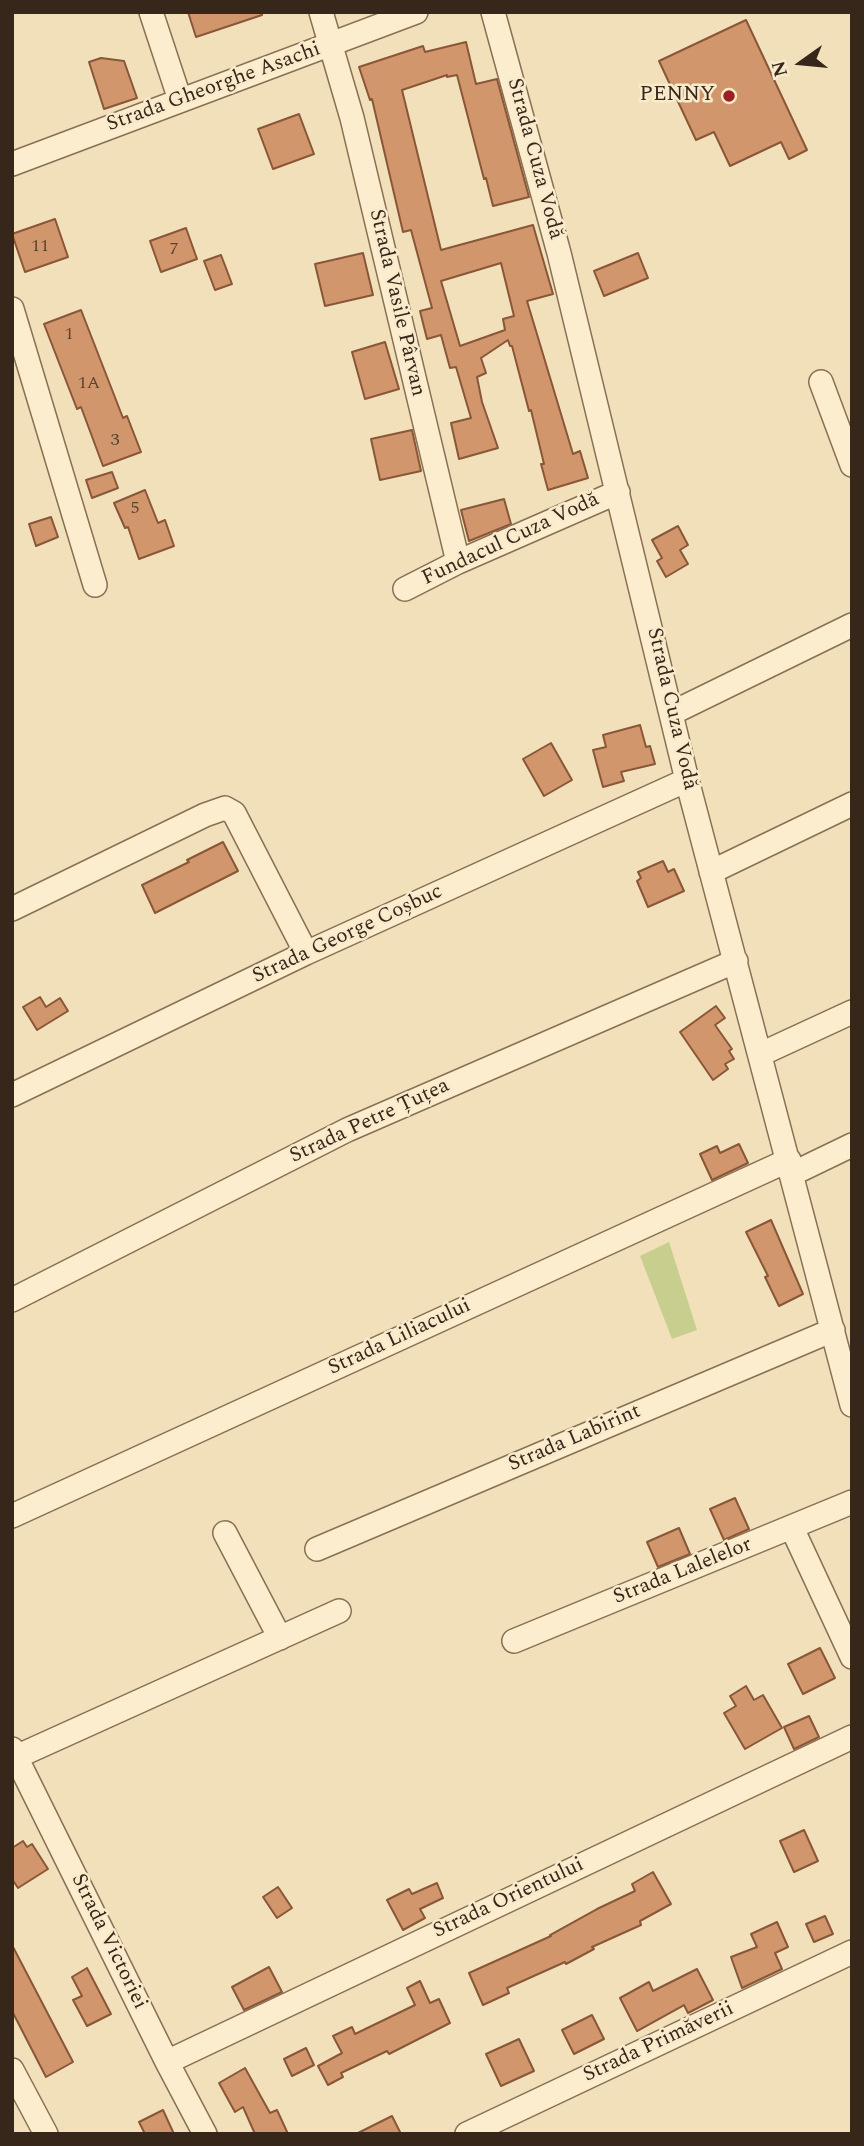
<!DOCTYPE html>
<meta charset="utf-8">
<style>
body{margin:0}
#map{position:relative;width:864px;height:2146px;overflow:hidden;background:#f1e0ba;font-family:Spectral,serif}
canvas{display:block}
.frame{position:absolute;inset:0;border:14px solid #36271a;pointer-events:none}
.north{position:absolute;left:766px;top:28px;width:70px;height:70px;-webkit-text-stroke:5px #f8eaca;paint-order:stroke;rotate:255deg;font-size:19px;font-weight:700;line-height:28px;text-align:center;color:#36271a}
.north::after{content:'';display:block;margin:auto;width:24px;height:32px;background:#36271a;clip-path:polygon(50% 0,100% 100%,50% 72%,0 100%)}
</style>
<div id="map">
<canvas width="864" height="2146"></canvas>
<div class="frame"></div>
<div class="north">N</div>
</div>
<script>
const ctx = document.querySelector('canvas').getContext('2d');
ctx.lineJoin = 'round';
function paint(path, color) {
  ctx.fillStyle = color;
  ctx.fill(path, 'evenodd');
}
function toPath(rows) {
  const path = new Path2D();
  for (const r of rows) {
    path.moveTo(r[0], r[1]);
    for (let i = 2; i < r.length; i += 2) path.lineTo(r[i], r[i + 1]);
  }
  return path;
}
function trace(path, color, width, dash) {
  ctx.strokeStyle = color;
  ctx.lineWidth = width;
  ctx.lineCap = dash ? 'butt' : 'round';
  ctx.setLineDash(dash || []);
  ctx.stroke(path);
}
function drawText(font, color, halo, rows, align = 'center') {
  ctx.font = font + ' Spectral,serif';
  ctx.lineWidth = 5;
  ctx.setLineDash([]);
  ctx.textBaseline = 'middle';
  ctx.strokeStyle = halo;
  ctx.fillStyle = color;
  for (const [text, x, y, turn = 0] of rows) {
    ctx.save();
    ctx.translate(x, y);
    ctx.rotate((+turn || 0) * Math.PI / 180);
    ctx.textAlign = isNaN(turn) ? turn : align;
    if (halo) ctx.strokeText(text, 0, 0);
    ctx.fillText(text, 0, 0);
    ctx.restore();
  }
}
paint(toPath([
 [669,1242,697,1330,672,1339,640,1256]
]), '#c8cf8e');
const building = toPath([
 [188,12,262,12,262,15,196,37,188,12],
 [746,20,807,150,789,159,781,142,730,166,714,132,696,140,659,61,746,20],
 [466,42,476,84,497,79,529,197,493,206,486,178,484,179,457,75,447,77,447,75,402,90,441,250,533,225,553,294,527,301,573,454,580,451,588,478,548,490,541,464,544,464,531,410,529,411,512,346,510,346,508,340,481,358,486,373,477,377,482,402,498,448,459,459,451,423,471,418,456,367,450,368,441,335,427,339,420,311,432,308,411,230,403,232,372,99,370,100,359,67,423,46,425,52,466,42],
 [501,263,514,316,503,319,505,330,460,346,441,281,501,263],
 [101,58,124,61,137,98,104,109,89,62,101,58],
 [299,114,314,154,273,169,258,129,299,114],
 [55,219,68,257,25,272,12,234,55,219],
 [186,228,197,259,161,272,150,241,186,228],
 [363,253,373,295,325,306,315,264,363,253],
 [638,253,648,278,604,296,594,271,638,253],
 [221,255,232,284,215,290,204,261,221,255],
 [81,310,123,418,127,416,141,452,103,466,81,407,77,409,44,324,81,310],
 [385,342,399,389,365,399,352,352,385,342],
 [412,430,421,471,380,480,371,439,412,430],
 [112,472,118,488,92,498,86,480,112,472],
 [145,490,158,523,165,520,174,546,139,559,128,527,125,528,114,503,145,490],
 [504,499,511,524,469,541,461,510,504,499],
 [51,517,58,537,36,546,29,524,51,517],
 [678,526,688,545,680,550,688,564,666,577,657,561,662,558,652,540,678,526],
 [640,725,646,747,650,746,655,764,621,772,624,781,603,787,593,750,606,747,603,735,640,725],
 [551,743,572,780,544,796,523,759,551,743],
 [223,842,238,871,155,913,142,885,189,862,187,860,223,842],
 [663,861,668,872,674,869,684,891,648,907,637,881,641,878,638,872,663,861],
 [40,997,46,1007,60,998,68,1011,37,1030,23,1007,40,997],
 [716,1006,725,1018,715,1025,732,1049,729,1051,734,1059,725,1064,728,1069,713,1080,680,1032,716,1006],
 [739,1144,748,1163,712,1180,700,1154,717,1146,720,1153,739,1144],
 [771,1220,803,1294,779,1306,765,1277,768,1276,746,1232,771,1220],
 [735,1498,749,1529,724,1540,710,1509,735,1498],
 [679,1528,690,1554,658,1567,647,1542,679,1528],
 [820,1648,835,1678,803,1694,788,1664,820,1648],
 [746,1686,754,1700,763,1695,782,1728,745,1749,724,1713,736,1706,730,1696,746,1686],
 [809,1716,819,1737,794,1749,784,1727,809,1716],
 [804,1830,818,1861,794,1872,780,1841,804,1830],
 [23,1841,27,1847,32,1844,48,1869,18,1888,12,1879,12,1848,23,1841],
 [653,1872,671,1904,640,1921,641,1925,592,1947,594,1949,566,1964,565,1962,507,1988,509,1993,483,2005,469,1973,551,1936,550,1935,597,1909,635,1891,632,1884,653,1872],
 [437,1883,443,1898,420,1909,425,1918,403,1930,387,1900,409,1889,412,1894,437,1883],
 [278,1887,292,1908,277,1918,263,1897,278,1887],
 [825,1916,833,1934,814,1942,806,1924,825,1916],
 [777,1922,788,1947,775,1953,782,1969,742,1988,731,1957,757,1947,751,1934,777,1922],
 [12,1945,73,2062,46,2077,12,2011,12,1945],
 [269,1967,282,1992,244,2010,232,1987,269,1967],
 [87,1968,111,2014,87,2026,73,2000,82,1996,72,1977,87,1968],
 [697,1969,713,2000,688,2013,684,2005,637,2031,620,1998,649,1982,653,1991,697,1969],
 [420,1981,430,2003,439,1999,450,2023,389,2054,387,2051,341,2073,343,2077,328,2085,318,2066,342,2053,333,2036,352,2027,355,2034,415,2005,407,1988,420,1981],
 [592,2015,604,2039,574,2054,562,2030,592,2015],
 [519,2039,534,2071,501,2086,486,2054,519,2039],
 [306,2048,314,2065,292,2076,284,2059,306,2048],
 [245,2068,270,2113,277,2110,288,2134,255,2134,243,2107,235,2112,219,2083,245,2068],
 [163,2110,174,2134,145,2134,139,2122,163,2110],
 [392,2116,401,2134,356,2134,392,2116]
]);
paint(building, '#d2966d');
trace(building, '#895738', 2);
const minor = toPath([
 [151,12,180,100],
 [321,12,352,118,458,562],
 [493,12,559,253,687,780,852,1405],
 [12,164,416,12],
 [12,309,95,585],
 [821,382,852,465],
 [405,589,458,562,618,492],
 [672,713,852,625],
 [711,872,852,804],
 [12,909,205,815,225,808,234,813,306,953],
 [761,1054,852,1012],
 [12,1095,306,953,687,780],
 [792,1174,852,1145],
 [12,1300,347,1130,736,961],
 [12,1516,789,1160],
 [792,1528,852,1657],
 [225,1533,280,1638],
 [317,1549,833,1330],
 [514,1641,852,1502],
 [12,1749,167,2062,205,2134],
 [16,1757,339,1611],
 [167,2062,852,1737],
 [12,2070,46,2134],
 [467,2134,852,1952]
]);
trace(minor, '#896f53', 26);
trace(minor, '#fbedce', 23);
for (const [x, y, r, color] of [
 [729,96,7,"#9c1f21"]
]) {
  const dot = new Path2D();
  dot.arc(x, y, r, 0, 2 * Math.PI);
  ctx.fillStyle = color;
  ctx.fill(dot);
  trace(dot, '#f8eaca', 2.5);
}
drawText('18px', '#5d432f', null, [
 ["11",40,247],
 ["7",174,250],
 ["1",69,335],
 ["1A",89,384],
 ["3",115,441],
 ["5",135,509]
]);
drawText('21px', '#36271a', '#f8eaca', [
 ["Strada Gheorghe Asachi",214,88,-20],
 ["Strada Cuza Vodă",534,159,75],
 ["Strada Vasile Pârvan",396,303,77],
 ["Fundacul Cuza Vodă",511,540,-25],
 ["Strada Cuza Vodă",671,709,77],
 ["Strada George Coșbuc",348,935,-25],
 ["Strada Petre Țuțea",370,1122,-25],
 ["Strada Liliacului",400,1338,-25],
 ["Strada Labirint",575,1439,-23],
 ["Strada Lalelelor",683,1572,-22],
 ["Strada Orientului",509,1899,-25],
 ["Strada Victoriei",108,1942,64],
 ["Strada Primăverii",659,2043,-25]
]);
drawText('21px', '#36271a', '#f8eaca', [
 ["PENNY",715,96]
], 'right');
</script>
